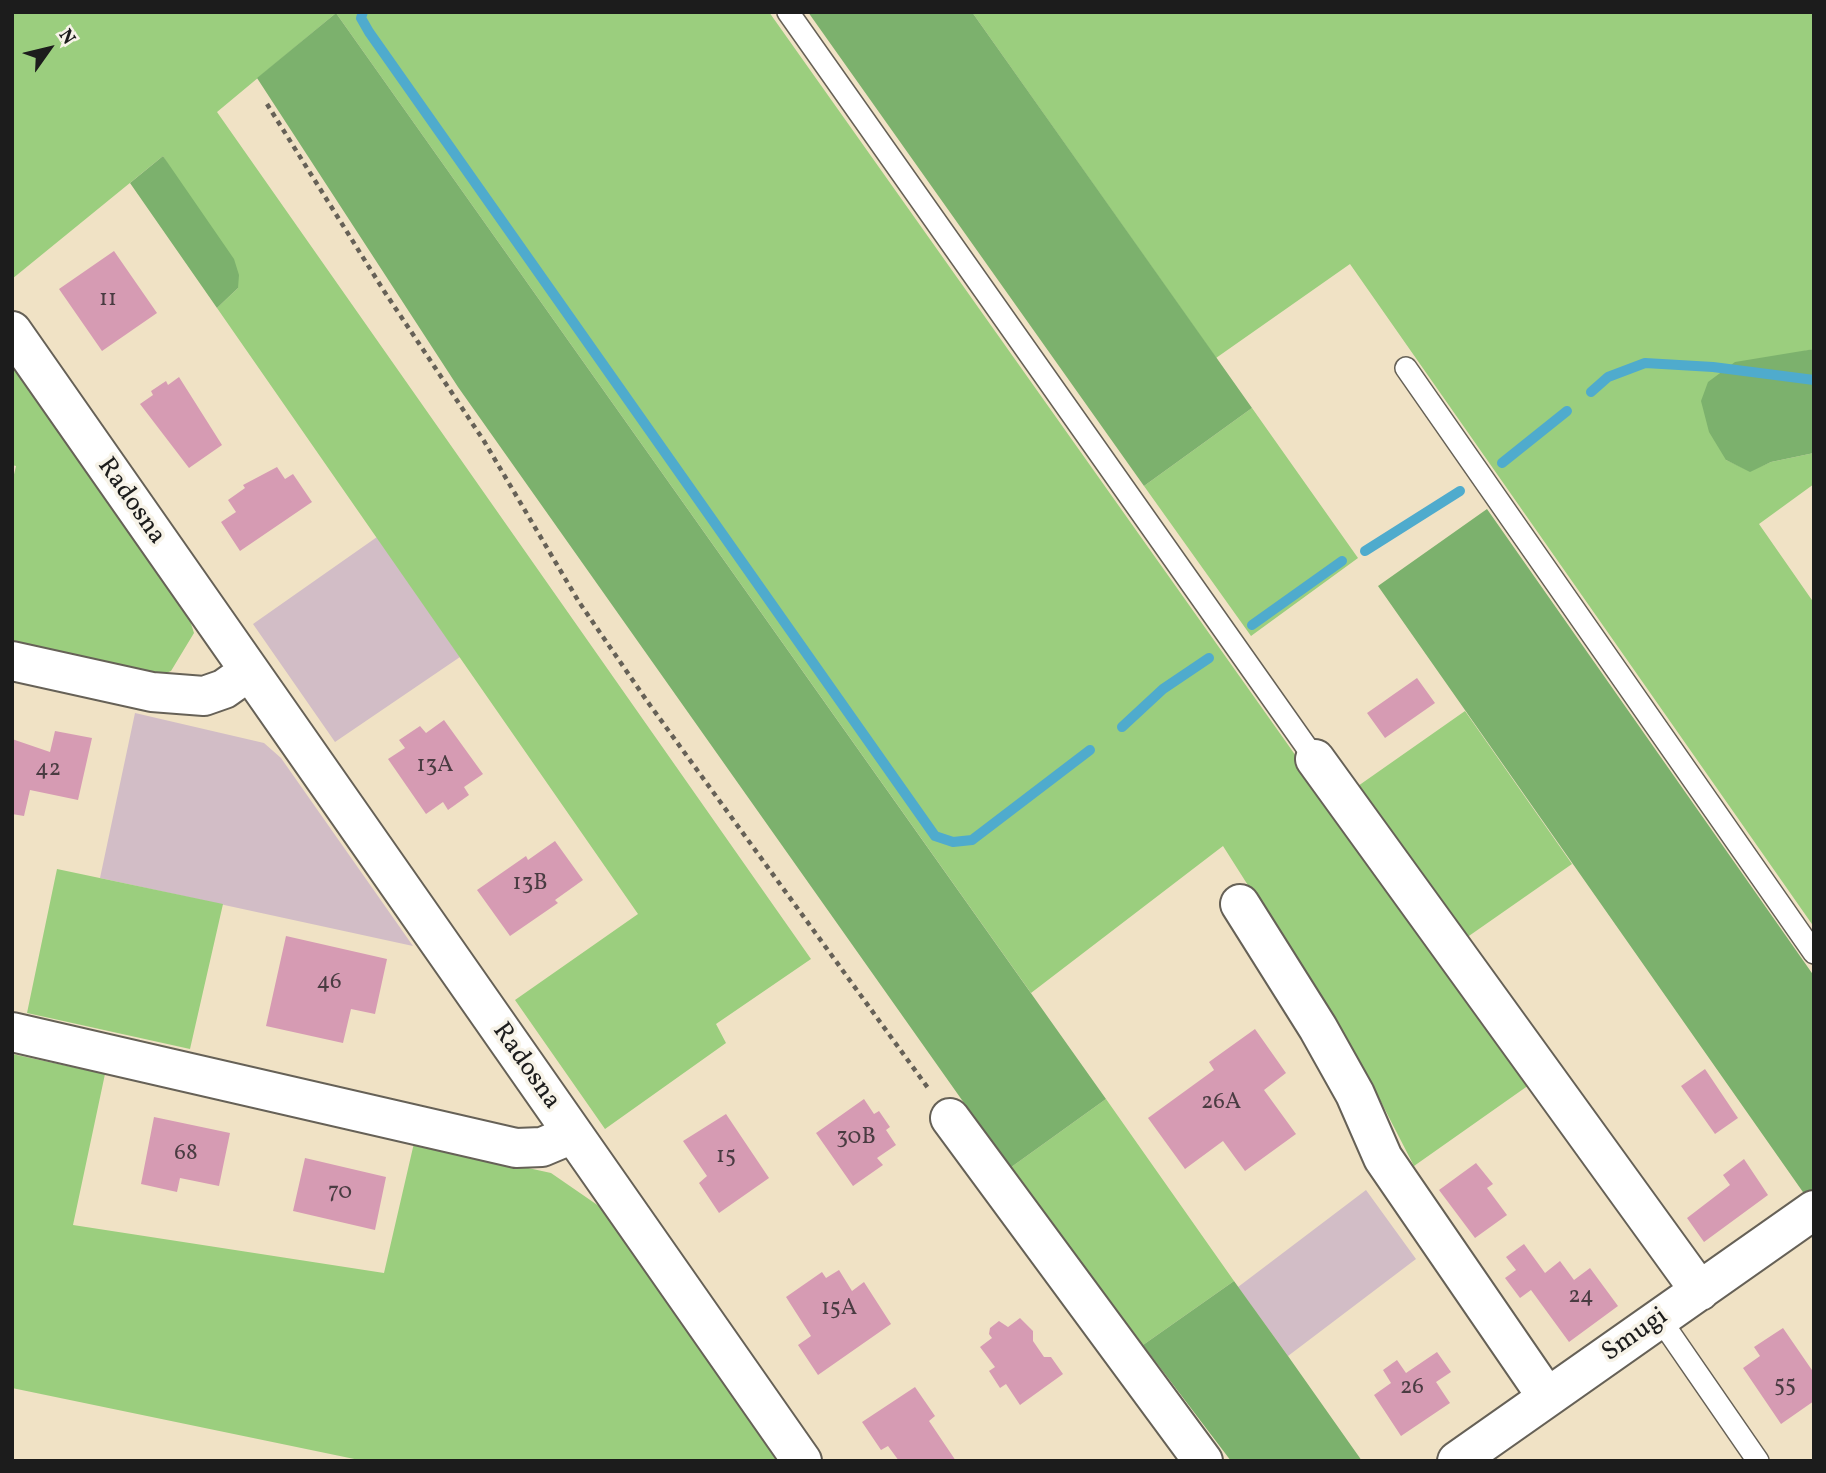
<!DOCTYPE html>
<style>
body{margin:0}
#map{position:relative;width:1826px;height:1473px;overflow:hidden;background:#f0e2c5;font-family:Vollkorn,serif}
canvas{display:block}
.frame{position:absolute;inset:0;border:14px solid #1c1c1c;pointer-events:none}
.north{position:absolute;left:14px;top:14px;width:70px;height:70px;-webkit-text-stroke:5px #f7f3e8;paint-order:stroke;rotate:56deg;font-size:19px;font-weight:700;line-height:28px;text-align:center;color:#1c1c1c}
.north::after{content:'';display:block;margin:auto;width:24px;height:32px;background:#1c1c1c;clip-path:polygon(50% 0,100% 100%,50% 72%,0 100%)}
</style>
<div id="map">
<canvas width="1826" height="1473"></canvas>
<div class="frame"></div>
<div class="north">N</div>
</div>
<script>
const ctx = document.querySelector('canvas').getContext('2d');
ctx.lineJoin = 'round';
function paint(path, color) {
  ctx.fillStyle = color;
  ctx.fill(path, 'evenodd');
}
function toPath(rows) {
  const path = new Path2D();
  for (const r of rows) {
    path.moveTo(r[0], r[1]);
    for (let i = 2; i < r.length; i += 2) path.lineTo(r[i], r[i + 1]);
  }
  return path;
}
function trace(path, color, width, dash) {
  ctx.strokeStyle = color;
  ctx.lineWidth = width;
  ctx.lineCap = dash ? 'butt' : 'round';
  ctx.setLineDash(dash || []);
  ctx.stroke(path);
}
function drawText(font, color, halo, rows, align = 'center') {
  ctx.font = font + ' Vollkorn,serif';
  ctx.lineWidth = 7;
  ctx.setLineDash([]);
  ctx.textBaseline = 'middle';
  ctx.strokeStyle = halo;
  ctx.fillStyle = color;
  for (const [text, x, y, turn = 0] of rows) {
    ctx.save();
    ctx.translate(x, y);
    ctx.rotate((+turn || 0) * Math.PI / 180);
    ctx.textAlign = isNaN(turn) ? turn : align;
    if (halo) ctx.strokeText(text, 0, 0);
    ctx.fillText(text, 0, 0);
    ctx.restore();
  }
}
paint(toPath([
 [377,537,460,657,335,742,253,624],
 [135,713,264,743,281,758,413,946,100,878],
 [1366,1190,1416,1259,1288,1356,1238,1287]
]), '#d2bdc6');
paint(toPath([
 [12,12,769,12,1529,1085,1414,1166,1361,1063,1223,846,1031,993,336,13,217,112,811,959,716,1024,726,1043,605,1129,515,1000,638,914,217,308,238,288,163,156,12,279],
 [972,12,1814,12,1814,349,1782,356,1726,460,1750,471,1771,462,1814,453,1814,484,1759,524,1814,603,1814,927,1350,264,1216,358],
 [12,363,187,611,194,633,171,671,158,676,12,644,12,483,16,466,12,465],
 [1252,408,1358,558,1251,636,1144,486],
 [1465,711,1572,864,1466,938,1358,786],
 [57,869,223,904,190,1049,27,1013],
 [12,1054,105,1074,73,1225,384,1273,414,1143,551,1173,609,1213,787,1461,364,1461,12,1388],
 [1106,1099,1234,1281,1143,1345,1010,1168]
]), '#9bce7e');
paint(toPath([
 [808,12,972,12,1252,408,1144,486],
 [336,13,1106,1099,1010,1168,458,387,257,78],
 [163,156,234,259,239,275,238,288,217,308,130,183],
 [1814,349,1814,453,1771,462,1750,472,1726,460,1709,432,1701,401,1708,382,1735,362],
 [1487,509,1814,976,1814,1188,1805,1195,1378,586],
 [1234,1281,1288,1356,1362,1461,1231,1461,1143,1345]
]), '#7cb16d');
trace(toPath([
 [363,12,361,18,369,32,935,836,953,842,972,840,1090,750],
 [1591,392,1608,377,1645,363,1713,367,1814,380],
 [1502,463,1567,411],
 [1365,551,1460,491],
 [1252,625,1342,561],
 [1122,727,1163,689,1209,658]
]), '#4fabcd', 10);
paint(toPath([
 [114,251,157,313,102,351,59,289],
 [179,377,222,445,189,468,140,404,153,395,151,391,166,381,168,385],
 [277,467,285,479,293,474,312,502,240,551,221,522,236,512,228,500,245,488,243,485],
 [1417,678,1435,703,1385,738,1367,713],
 [444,720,483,774,464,787,469,795,448,810,443,802,426,814,388,759,405,748,399,740,420,726,426,733],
 [55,731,92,738,78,800,30,790,24,816,12,814,12,739,50,752],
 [555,841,583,880,555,900,558,903,510,936,477,890,526,856,528,860],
 [286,936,387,959,375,1014,351,1009,343,1043,266,1026],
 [1255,1029,1286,1073,1264,1090,1296,1134,1245,1171,1223,1141,1185,1169,1148,1118,1214,1070,1209,1062],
 [1705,1069,1738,1118,1715,1134,1681,1086],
 [864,1099,874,1114,879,1111,890,1127,886,1130,896,1145,877,1158,883,1165,853,1186,816,1133],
 [726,1114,769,1178,719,1213,699,1183,707,1176,683,1141],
 [154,1117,230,1133,219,1186,180,1178,177,1192,141,1184],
 [305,1158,386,1177,375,1230,293,1211],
 [1744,1159,1768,1195,1704,1242,1687,1218,1730,1185,1723,1175],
 [1476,1163,1493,1184,1487,1188,1507,1215,1475,1238,1439,1190],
 [1524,1244,1545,1273,1560,1261,1574,1280,1590,1268,1618,1306,1569,1342,1531,1290,1520,1298,1505,1278,1516,1270,1506,1257],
 [839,1270,852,1291,864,1282,891,1324,818,1375,798,1345,811,1336,786,1297,822,1272,826,1278],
 [1020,1318,1033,1331,1033,1341,1044,1357,1051,1357,1063,1374,1020,1405,1006,1384,1000,1388,989,1371,995,1367,980,1347,992,1338,989,1334,990,1328,999,1321,1008,1327],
 [1783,1328,1814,1373,1814,1401,1781,1424,1743,1368,1760,1356,1754,1347],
 [1437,1352,1451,1372,1436,1382,1450,1403,1401,1436,1374,1395,1391,1383,1383,1370,1397,1360,1406,1373],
 [915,1387,935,1416,929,1421,956,1461,899,1461,888,1446,881,1450,862,1422]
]), '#d69bb3');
const lane = toPath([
 [788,12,1315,759],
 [1406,368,1814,953],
 [1660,1319,1758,1461]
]);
const street = toPath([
 [12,331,802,1461],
 [12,661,152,692,204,696,224,689,248,672],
 [1315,759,1700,1291],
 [1240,904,1318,1028,1355,1094,1383,1158,1547,1397],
 [12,1032,516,1148,542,1147,573,1134],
 [950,1118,1203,1461],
 [1457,1461,1814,1210]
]);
trace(lane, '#666157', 24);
trace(street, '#666157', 42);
trace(toPath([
 [267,104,384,291,484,441,579,602,647,701,928,1088]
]), '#666157', 4.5, [5, 5]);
trace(lane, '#fff', 21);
trace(street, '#fff', 38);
drawText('23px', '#4a3c42', null, [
 ["11",108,301],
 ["13A",435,767],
 ["42",48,771],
 ["13B",530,885],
 ["46",329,984],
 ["26A",1221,1104],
 ["30B",856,1139],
 ["68",186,1155],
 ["15",726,1158],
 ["70",340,1194],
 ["24",1581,1298],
 ["15A",839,1310],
 ["55",1785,1387],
 ["26",1412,1389]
]);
drawText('26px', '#1c1c1c', '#f7f3e8', [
 ["Radosna",130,502,55],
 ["Radosna",525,1067,55],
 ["Smugi",1636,1336,-35]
]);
</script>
